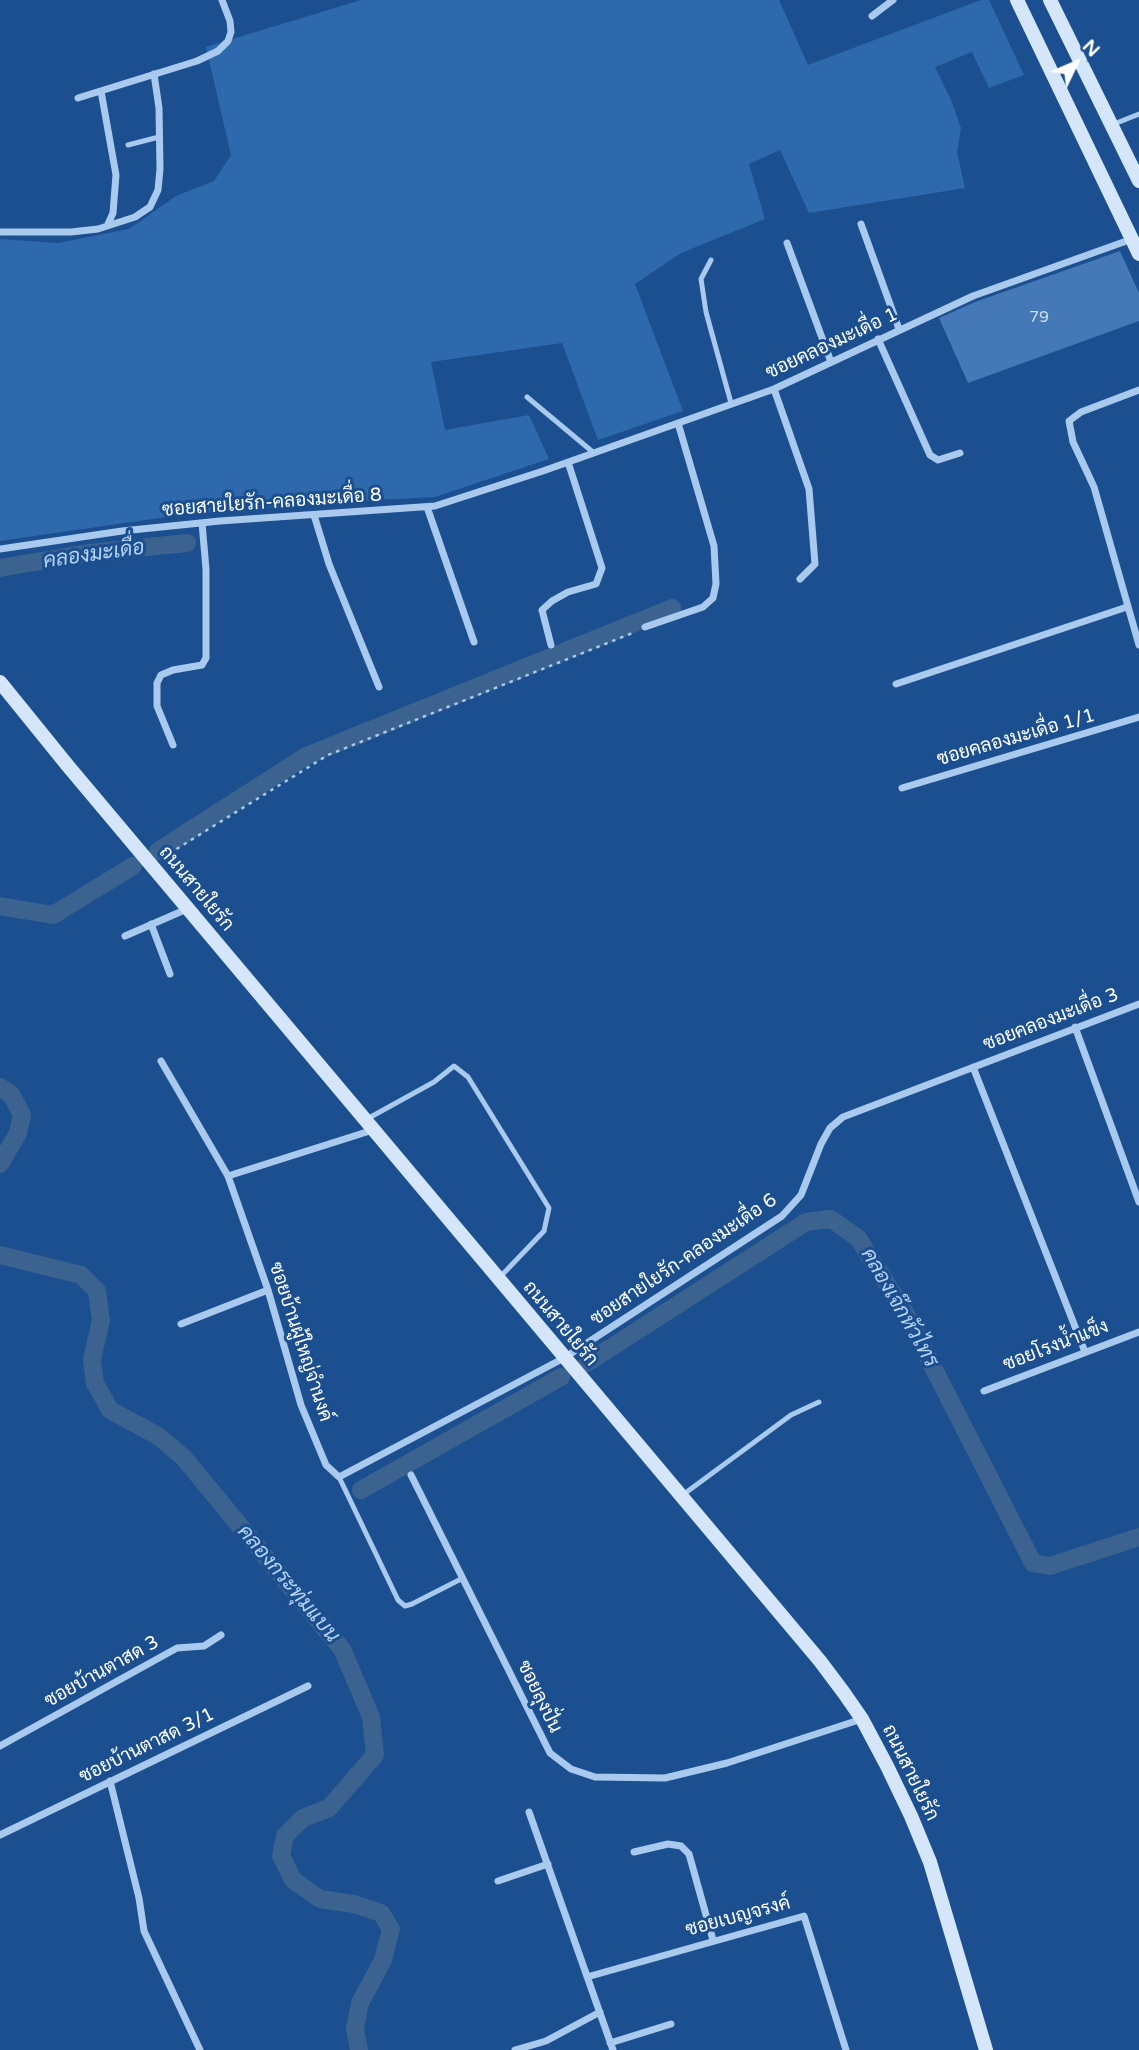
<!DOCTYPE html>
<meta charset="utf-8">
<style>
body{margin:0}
#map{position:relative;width:1139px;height:2050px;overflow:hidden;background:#1b4f8f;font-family:"Varela Round",sans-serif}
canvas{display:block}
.north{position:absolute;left:1041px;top:28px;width:70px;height:70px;-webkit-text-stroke:5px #1b4f8f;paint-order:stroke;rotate:46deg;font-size:19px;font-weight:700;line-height:28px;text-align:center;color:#fff}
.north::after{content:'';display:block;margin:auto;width:24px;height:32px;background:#fff;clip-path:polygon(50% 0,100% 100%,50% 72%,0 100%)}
</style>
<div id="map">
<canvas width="1139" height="2050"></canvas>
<div class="north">N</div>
</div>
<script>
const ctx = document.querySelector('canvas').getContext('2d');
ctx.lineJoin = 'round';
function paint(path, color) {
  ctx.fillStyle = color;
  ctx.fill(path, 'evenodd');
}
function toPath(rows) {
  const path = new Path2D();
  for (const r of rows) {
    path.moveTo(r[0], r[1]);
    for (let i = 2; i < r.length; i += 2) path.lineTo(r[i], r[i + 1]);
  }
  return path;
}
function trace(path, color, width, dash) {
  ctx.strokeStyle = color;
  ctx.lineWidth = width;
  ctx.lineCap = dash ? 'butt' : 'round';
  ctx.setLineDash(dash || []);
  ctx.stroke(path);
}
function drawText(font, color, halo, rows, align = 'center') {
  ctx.font = font + ' "Varela Round",Sarabun,sans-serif';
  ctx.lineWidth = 6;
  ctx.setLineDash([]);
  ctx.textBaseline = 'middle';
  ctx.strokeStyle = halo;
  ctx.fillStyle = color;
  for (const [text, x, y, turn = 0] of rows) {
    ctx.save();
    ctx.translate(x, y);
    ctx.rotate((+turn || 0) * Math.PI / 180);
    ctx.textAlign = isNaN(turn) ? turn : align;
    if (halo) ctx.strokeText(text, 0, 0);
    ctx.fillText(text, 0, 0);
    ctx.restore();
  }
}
paint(toPath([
 [361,0,779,0,808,65,981,0,989,0,1024,75,989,88,972,52,935,67,951,100,961,128,957,152,965,188,809,213,780,150,749,164,765,219,681,253,635,284,683,411,598,440,562,343,431,362,445,430,529,415,549,459,435,497,318,503,173,516,0,541,0,239,58,243,129,229,176,196,214,181,231,155,206,47]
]), '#2e69ad');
trace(toPath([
 [0,568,89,553,187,543],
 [158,851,306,756,672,608],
 [0,906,53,915,133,866],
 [0,1087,11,1094,22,1115,18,1133,0,1164],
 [0,1255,81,1275,97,1291,101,1320,92,1360,95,1383,110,1410,158,1436,183,1457,342,1649,371,1717,375,1755,329,1808,303,1818,285,1836,281,1856,293,1880,320,1899,354,1904,381,1913,391,1929,383,1960,360,2003,355,2029,359,2050],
 [587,1363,806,1222,831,1219,858,1238,907,1316,1033,1563,1050,1566,1139,1537],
 [361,1490,561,1377]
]), '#3c6290', 18);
paint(toPath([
 [1120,251,1139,293,1139,321,968,383,939,318,975,302]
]), '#4478b7');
trace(toPath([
 [162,858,328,755,635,632]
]), '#a9c9ee', 2.5, [3.5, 5]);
trace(toPath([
 [1114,124,1139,114],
 [128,145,159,137],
 [711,260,701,279,706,312,731,403],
 [527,397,594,453],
 [367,1119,434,1082,454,1066,468,1077,549,1208,544,1231,500,1277],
 [339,1477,398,1600,405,1606,412,1604,463,1578],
 [684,1494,791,1415,819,1402]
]), '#a9c9ee', 5);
trace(toPath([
 [872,16,893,0],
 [101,91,116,175,113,213,108,224],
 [78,98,197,61,218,51,228,41,231,32,230,21,222,0],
 [861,224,899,329],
 [0,232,71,232,98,229,135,217,150,207,158,190,160,169,159,108,154,74],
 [787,243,831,362],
 [878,339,930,455,938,460,960,453],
 [774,389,809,489,815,564,800,579],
 [1139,390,1081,412,1069,421,1073,442,1094,487,1139,645],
 [427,507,474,642],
 [314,515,329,564,379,687],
 [0,549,122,531,220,521,435,506,543,471,774,389,973,296,1132,239],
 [645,627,703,607,713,598,716,584,714,546,678,423],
 [551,645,542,610,552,601,568,592,596,584,602,568,568,462],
 [896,684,1127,607],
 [173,745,157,706,157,683,161,675,173,670,202,665,206,658,206,569,202,523],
 [902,788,1139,717],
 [151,924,170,974],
 [125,936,187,909],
 [1075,1027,1139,1202],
 [161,1061,228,1176,268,1290,301,1405,326,1465,339,1477,564,1358,782,1216,801,1195,821,1144,830,1128,843,1117,1139,1004],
 [973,1067,1085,1352],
 [228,1176,373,1130],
 [181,1324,268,1290],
 [984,1391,1139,1332],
 [411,1475,550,1753,571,1769,595,1777,665,1778,727,1763,862,1719],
 [0,1746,177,1648,204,1646,221,1635],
 [110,1781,139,1898,144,1931,200,2050],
 [529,1812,613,2050],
 [0,1835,308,1686],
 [634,1852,668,1844,681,1846,689,1854,713,1940],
 [498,1881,548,1864],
 [587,1977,804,1916,846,2050],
 [610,2043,671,2024],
 [515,2050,546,2041,600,2012]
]), '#a9c9ee', 7);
trace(toPath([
 [1017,0,1139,254],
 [1050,0,1139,181],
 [0,682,68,766,820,1661,844,1693,862,1719,887,1766,911,1816,930,1862,986,2050]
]), '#d6e6fa', 14);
drawText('16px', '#d0dded', null, [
 ["79",1039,318]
]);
drawText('19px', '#fff', '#1b4f8f', [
 ["ซอยคลองมะเดื่อ 1",832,344,-25],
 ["ซอยสายใยรัก-คลองมะเดื่อ 8",272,503,-4],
 ["ซอยคลองมะเดื่อ 1/1",1016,738,-16],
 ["ถนนสายใยรัก",196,889,50],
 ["ซอยคลองมะเดื่อ 3",1051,1020,-21],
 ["ซอยสายใยรัก-คลองมะเดื่อ 6",684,1260,-34],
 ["ถนนสายใยรัก",560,1324,50],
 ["ซอยบ้านผู้ใหญ่จำนงค์",300,1342,72],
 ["ซอยโรงน้ำแข็ง",1056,1346,-21],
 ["ซอยบ้านตาสด 3",102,1672,-29],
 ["ซอยลุงปั่น",539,1697,64],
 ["ซอยบ้านตาสด 3/1",147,1746,-26],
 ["ถนนสายใยรัก",910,1773,64],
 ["ซอยเบญจรงค์",738,1917,-15]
]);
drawText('italic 21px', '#b5d3f5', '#1b4f8f', [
 ["คลองมะเดื่อ",94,555,-8],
 ["คลองเจ๊กหัวไทร",899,1308,60],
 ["คลองกระทุ่มแบน",288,1584,50]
]);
</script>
